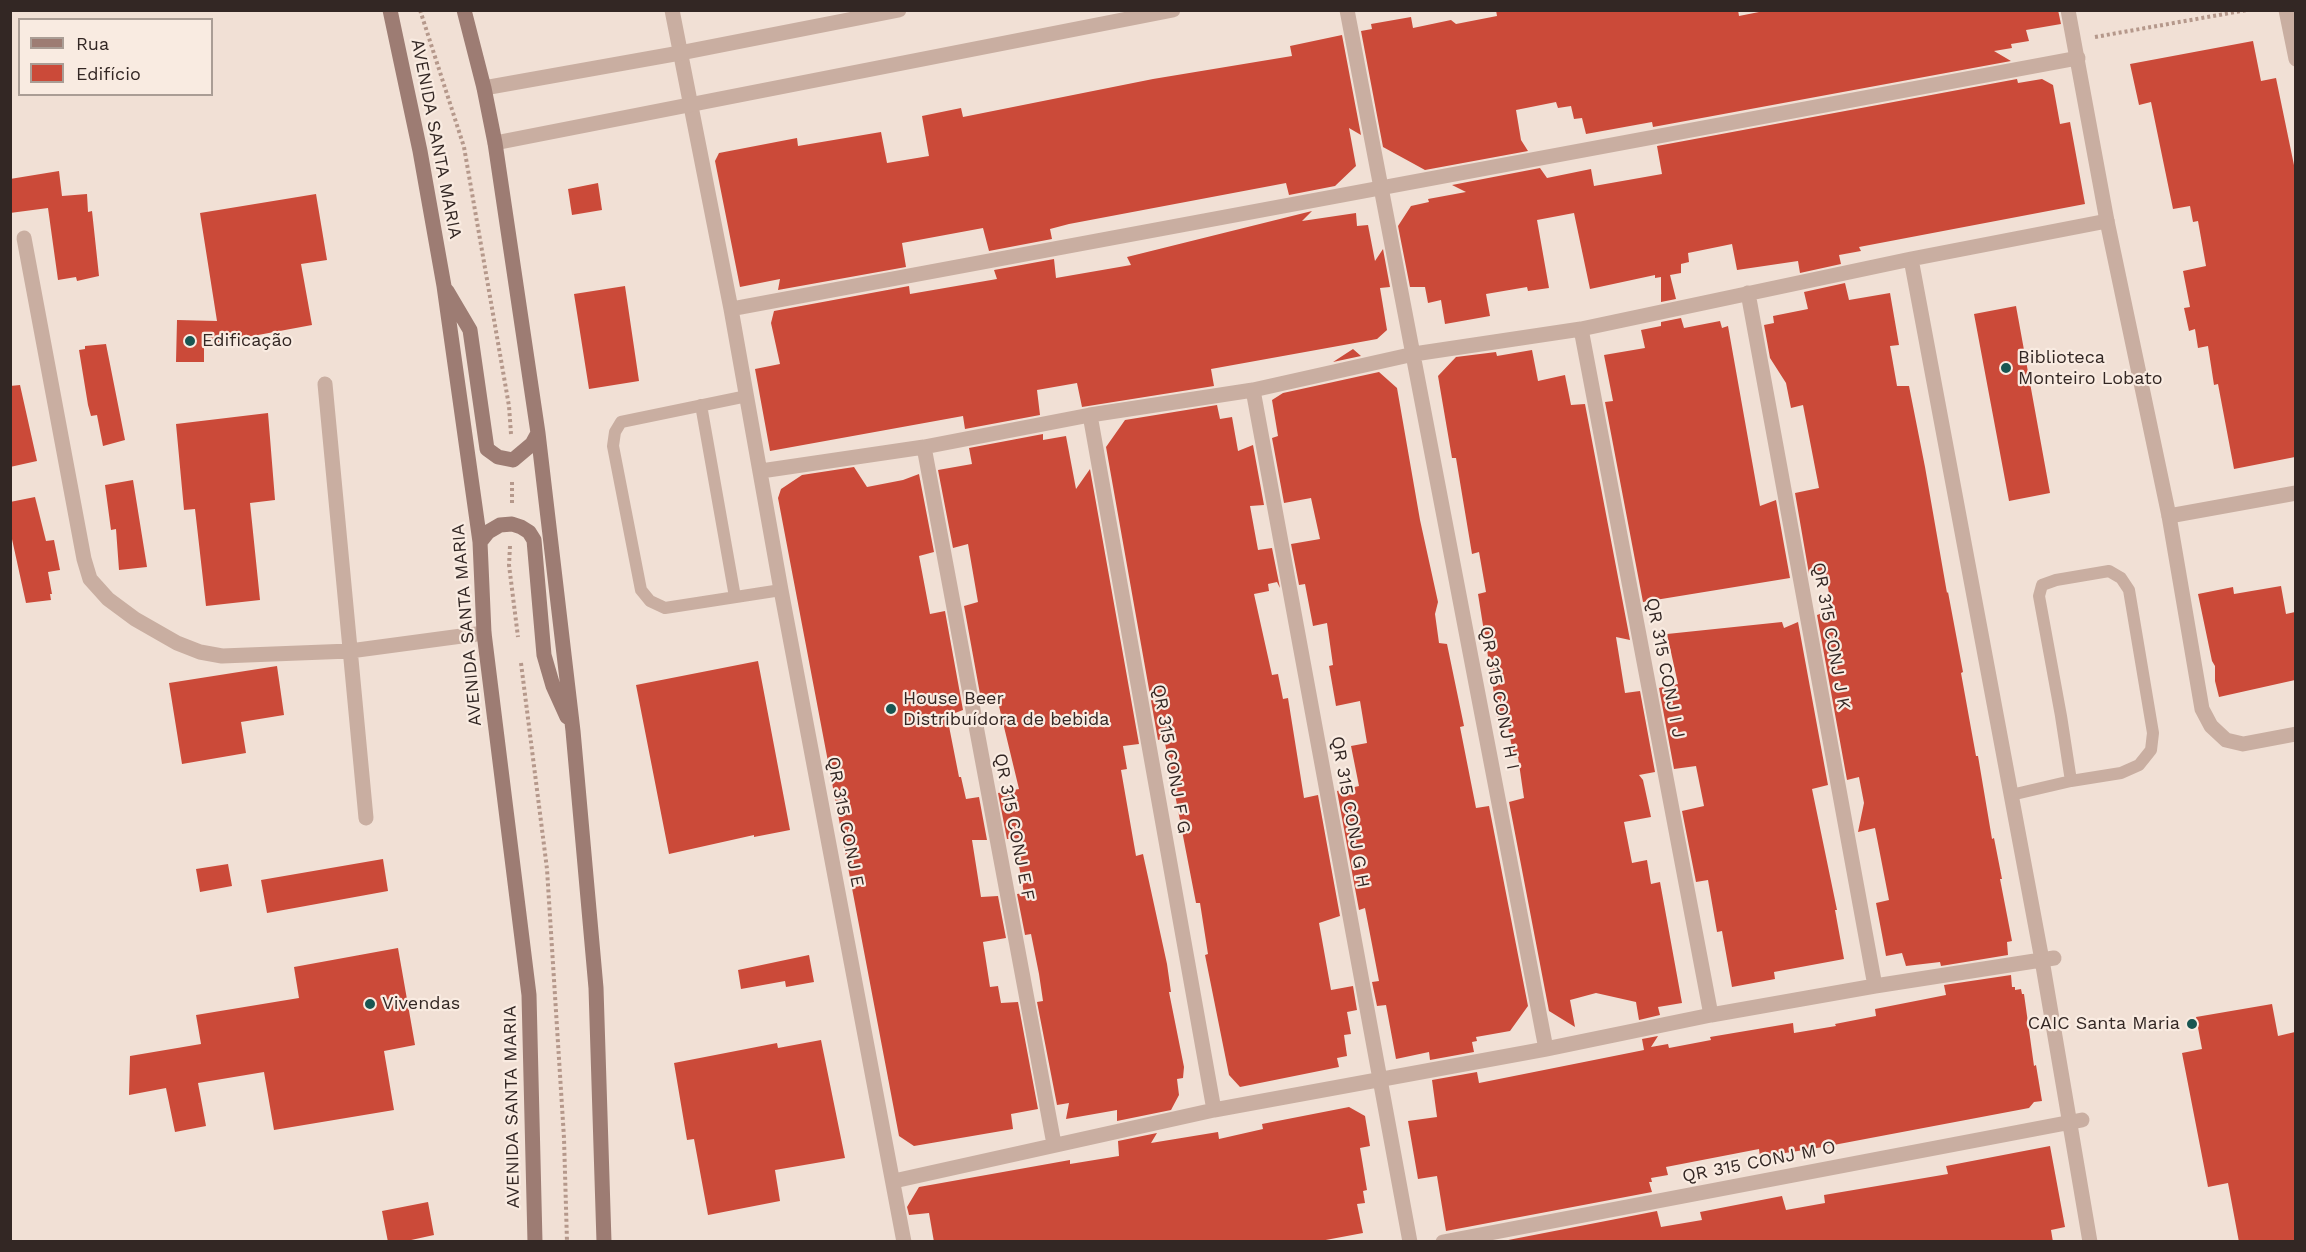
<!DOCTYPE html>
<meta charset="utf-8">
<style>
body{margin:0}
#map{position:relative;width:2306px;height:1252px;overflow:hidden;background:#f1e0d5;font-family:"Work Sans",sans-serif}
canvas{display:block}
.frame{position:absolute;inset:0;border:12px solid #332724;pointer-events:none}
.legend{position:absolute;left:18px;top:18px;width:195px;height:78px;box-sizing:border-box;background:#f9ebe1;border:2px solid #aa9d95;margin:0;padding:8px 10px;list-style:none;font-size:18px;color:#332724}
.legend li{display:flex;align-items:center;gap:12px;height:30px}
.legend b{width:30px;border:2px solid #aa9d95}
</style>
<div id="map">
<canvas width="2306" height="1252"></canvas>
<div class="frame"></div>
<ul class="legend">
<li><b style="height:8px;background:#9d7c73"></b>Rua</li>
<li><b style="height:16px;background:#cb4a39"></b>Edifício</li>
</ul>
</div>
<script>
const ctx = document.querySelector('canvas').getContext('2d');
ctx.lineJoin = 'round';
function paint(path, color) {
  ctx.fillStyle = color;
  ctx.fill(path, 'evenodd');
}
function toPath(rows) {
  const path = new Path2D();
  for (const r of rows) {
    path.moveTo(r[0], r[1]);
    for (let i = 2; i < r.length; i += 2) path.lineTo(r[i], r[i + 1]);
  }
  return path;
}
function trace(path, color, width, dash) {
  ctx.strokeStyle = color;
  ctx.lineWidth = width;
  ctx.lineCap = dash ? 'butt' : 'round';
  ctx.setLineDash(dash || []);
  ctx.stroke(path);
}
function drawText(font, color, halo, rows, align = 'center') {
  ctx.font = font + ' "Work Sans",sans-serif';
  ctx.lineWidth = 4.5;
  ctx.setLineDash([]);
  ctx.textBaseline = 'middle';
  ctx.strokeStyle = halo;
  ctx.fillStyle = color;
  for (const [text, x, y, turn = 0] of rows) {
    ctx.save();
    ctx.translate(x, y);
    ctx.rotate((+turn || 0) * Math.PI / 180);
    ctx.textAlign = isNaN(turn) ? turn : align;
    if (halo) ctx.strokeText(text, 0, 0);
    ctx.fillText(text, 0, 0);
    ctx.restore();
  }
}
paint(toPath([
 [1496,10,1738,10,1739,16,1769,10,2058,10,2061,24,2026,30,2029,41,2011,44,2012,48,1994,51,2011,61,1653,127,1652,122,1586,134,1582,118,1574,119,1571,106,1558,108,1556,102,1516,110,1521,140,1528,151,1425,170,1383,147,1361,31,1372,29,1371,24,1411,17,1413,28,1451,20,1456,24,1497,16],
 [1342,35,1361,135,1349,128,1356,166,1335,186,1289,195,1286,183,1069,224,1050,229,1052,239,989,251,983,228,902,243,906,267,778,290,780,279,740,287,715,161,719,153,797,138,798,146,881,132,887,163,929,156,922,116,961,108,963,117,1153,79,1292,56,1290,46],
 [2253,41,2261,81,2276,78,2295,170,2295,457,2234,469,2218,384,2214,385,2208,346,2198,348,2195,329,2189,331,2184,308,2190,307,2183,271,2206,266,2198,221,2193,222,2190,206,2173,209,2151,102,2139,105,2130,64],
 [2017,79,2018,83,2042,79,2053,85,2060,124,2070,122,2085,204,1859,247,1861,251,1839,255,1841,264,1800,273,1798,261,1737,270,1732,244,1688,253,1689,262,1681,264,1681,273,1670,275,1676,299,1661,302,1661,277,1655,278,1655,275,1590,289,1574,213,1537,220,1549,288,1528,291,1527,287,1486,294,1490,316,1445,324,1441,300,1428,303,1425,287,1410,287,1398,226,1411,206,1429,202,1428,199,1466,192,1452,185,1540,168,1547,178,1591,169,1594,186,1662,174,1657,146],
 [59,171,62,196,87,194,88,212,92,211,99,276,77,281,76,277,58,280,48,208,10,213,10,179],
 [598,183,602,210,572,215,568,189],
 [316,194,327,260,301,264,312,325,204,345,204,362,176,362,177,320,217,321,200,213],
 [1312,211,1302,221,1356,213,1357,226,1368,225,1375,261,1383,249,1390,287,1380,288,1387,330,1377,339,1211,369,1214,386,1082,407,1077,383,1037,390,1040,415,965,429,963,416,770,451,755,369,780,364,771,323,774,311,909,286,910,294,997,279,994,270,1054,259,1056,278,1131,265,1127,257],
 [1845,283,1849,300,1890,293,1899,345,1890,346,1897,386,1909,386,1925,467,1947,593,1948,592,1963,672,1961,673,1976,756,1978,756,1992,839,1994,838,2002,879,2000,879,2012,941,2007,942,2008,955,1941,966,1940,962,1906,966,1902,953,1886,956,1876,903,1889,900,1875,828,1858,832,1864,803,1859,777,1847,780,1817,615,1832,610,1825,571,1809,574,1795,493,1819,488,1803,405,1791,408,1786,383,1770,358,1764,325,1774,323,1773,316,1808,309,1804,292],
 [625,286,639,381,589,389,574,294],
 [2016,306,2050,493,2009,501,1974,314],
 [1681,318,1684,328,1720,321,1722,328,1728,326,1760,506,1776,500,1790,578,1643,602,1605,402,1613,401,1604,355,1645,348,1641,330,1661,326,1661,322],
 [106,344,125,440,103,446,97,415,91,416,88,405,79,350,85,349,85,346],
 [1353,349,1361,356,1333,362],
 [1532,350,1538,381,1565,375,1571,405,1585,404,1630,640,1616,637,1625,693,1640,691,1655,772,1639,775,1643,780,1651,817,1624,822,1632,863,1647,860,1651,884,1660,882,1682,1003,1658,1007,1660,1015,1639,1020,1636,1002,1596,993,1570,1000,1575,1027,1549,1011,1509,802,1524,798,1518,757,1514,758,1506,717,1498,719,1478,594,1486,592,1479,552,1472,554,1456,458,1452,458,1438,376,1456,357,1496,352,1497,356],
 [1379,372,1397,388,1420,520,1438,602,1435,614,1439,643,1447,644,1464,726,1460,727,1476,808,1489,806,1528,1006,1510,1031,1476,1037,1477,1041,1472,1042,1474,1052,1430,1060,1429,1052,1396,1059,1386,1005,1377,1006,1372,982,1379,981,1365,908,1359,910,1337,791,1359,786,1351,746,1367,743,1360,701,1336,706,1329,666,1333,665,1327,623,1313,626,1305,584,1299,585,1291,544,1320,539,1311,498,1284,503,1272,438,1278,436,1272,400,1283,393],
 [20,385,37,461,10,467,10,386],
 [1217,405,1220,419,1232,417,1238,451,1253,445,1264,505,1250,506,1258,550,1272,548,1280,588,1277,582,1268,584,1269,591,1254,594,1272,675,1278,674,1283,699,1288,698,1304,798,1318,795,1340,916,1319,923,1331,990,1353,986,1357,1010,1347,1012,1351,1034,1344,1035,1347,1056,1337,1058,1339,1067,1240,1087,1229,1075,1205,955,1208,954,1200,903,1196,903,1164,738,1158,740,1106,447,1125,420],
 [268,413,275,500,250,503,260,600,206,606,195,509,184,510,176,424],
 [1043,434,1043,440,1066,436,1076,489,1090,469,1139,744,1123,746,1127,769,1121,770,1136,856,1143,854,1167,964,1171,992,1169,992,1184,1067,1183,1078,1177,1079,1179,1095,1171,1110,1117,1121,1117,1110,1066,1119,1069,1103,1057,1105,1037,1002,1043,1001,1039,974,1031,934,1025,935,1017,894,1024,893,1014,839,1007,839,998,793,1019,789,998,702,982,705,964,606,978,602,968,544,953,548,938,470,972,464,969,448],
 [854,467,867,487,903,480,919,474,934,552,919,556,930,614,945,611,963,710,947,716,959,777,961,777,966,799,979,797,987,840,972,840,981,897,998,896,1006,938,983,942,990,987,998,986,1001,1003,1018,1002,1038,1109,1011,1114,1013,1129,914,1146,899,1136,778,498,781,489,802,475],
 [133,480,147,567,119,570,116,529,111,530,105,485],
 [35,497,46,541,54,540,60,570,48,572,52,594,50,594,51,600,26,603,10,530,10,502],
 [2281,586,2286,614,2295,612,2295,680,2219,697,2215,681,2215,666,2212,661,2198,594,2233,587,2234,594],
 [1782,622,1784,628,1798,622,1828,785,1812,789,1837,910,1835,910,1844,959,1774,972,1775,979,1732,987,1722,931,1717,932,1708,880,1696,882,1682,811,1704,806,1696,766,1674,769,1659,688,1678,684,1667,634],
 [758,661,790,830,754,837,754,835,669,854,636,685],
 [277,666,284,715,241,722,246,753,182,764,169,683],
 [383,859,388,891,267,913,261,880],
 [228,864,232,886,200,892,196,869],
 [398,948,415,1045,384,1051,394,1110,274,1130,264,1072,198,1083,206,1126,175,1132,166,1088,129,1095,130,1056,201,1044,196,1015,299,998,294,967],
 [809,955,814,982,786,987,785,981,741,989,738,970],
 [2011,975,2012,987,2015,987,2015,990,2021,989,2022,994,2024,994,2034,1066,2036,1065,2042,1101,2034,1102,2029,1108,1823,1147,1760,1157,1759,1149,1666,1167,1668,1175,1651,1178,1652,1182,1649,1182,1652,1192,1446,1231,1437,1176,1418,1179,1408,1121,1437,1117,1432,1080,1477,1072,1479,1083,1644,1050,1642,1039,1658,1036,1651,1047,1668,1044,1669,1048,1711,1040,1710,1037,1793,1023,1794,1033,1836,1026,1835,1024,1876,1016,1875,1009,1946,995,1944,985],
 [2272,1004,2278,1036,2295,1032,2295,1242,2239,1242,2228,1183,2208,1187,2182,1053,2202,1049,2196,1017],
 [821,1040,845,1158,775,1170,780,1201,708,1215,694,1139,687,1140,674,1063,777,1043,778,1048],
 [1349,1107,1365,1116,1370,1146,1360,1148,1367,1190,1363,1191,1365,1203,1357,1204,1363,1233,1315,1242,934,1242,929,1213,909,1215,907,1207,919,1187,1070,1160,1070,1164,1119,1156,1118,1141,1157,1133,1151,1143,1218,1132,1219,1139,1263,1129,1262,1124],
 [2050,1146,2065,1227,2051,1230,2053,1242,1498,1242,1657,1211,1661,1227,1702,1220,1700,1212,1782,1196,1786,1210,1825,1203,1824,1195,1948,1174,1946,1166],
 [428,1202,434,1235,402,1242,388,1242,382,1211]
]), '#cb4a39');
trace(toPath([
 [420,10,464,147,509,406,511,434],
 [2095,37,2247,10],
 [512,503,512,480],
 [510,546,509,565,518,637],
 [521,663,547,869,564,1138,567,1242]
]), '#b5988b', 4, [3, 3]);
trace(toPath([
 [747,396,621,422,615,432,613,446,641,590,650,601,665,608,781,590],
 [701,405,735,597],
 [2011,795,2071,781,2121,773,2139,765,2151,750,2153,733,2129,590,2121,578,2109,571,2056,580,2042,585,2039,596,2061,716,2071,781]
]), '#c9aea1', 12);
trace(toPath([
 [672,10,731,309,781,590,904,1242],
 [1347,10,1546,1049],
 [2286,10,2296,59],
 [24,238,84,559,90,579,108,599,135,619,177,643,200,652,222,656,350,651,484,633],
 [1748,293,1875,986],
 [731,309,2078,58],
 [1581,329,1711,1015],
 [325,384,366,818],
 [1253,390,1410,1242],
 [1090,415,1214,1110],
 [924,447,1054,1144],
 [761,471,924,447,1090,415,1253,390,1414,354,1581,329,1911,259],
 [2169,516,2202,709,2211,726,2226,740,2243,744,2296,734],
 [894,1181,1214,1110,1546,1049,1711,1015,1875,986,2054,958],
 [1443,1242,2082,1120],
 [2090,1242,2042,960,1911,259,2107,221]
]), '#c9aea1', 15);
trace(toPath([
 [2068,10,2107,221,2169,516,2296,493],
 [484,88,680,53,899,10],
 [495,143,1173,10]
]), '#c9aea1', 15);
trace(toPath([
 [390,10,420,151,444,286,480,542,484,633,529,995,535,1242],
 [464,10,484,88,495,143,538,433,573,731,596,988,604,1242],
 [447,291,470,330,487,449,498,457,513,460,532,444,538,433],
 [480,542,488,532,500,525,512,524,521,527,529,532,534,540,544,655,553,686,567,717]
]), '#9d7c73', 15);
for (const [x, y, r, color] of [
 [190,341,6,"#195652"],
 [2006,368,6,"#195652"],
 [891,709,6,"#195652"],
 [370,1004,6,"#195652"],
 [2192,1024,6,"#195652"]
]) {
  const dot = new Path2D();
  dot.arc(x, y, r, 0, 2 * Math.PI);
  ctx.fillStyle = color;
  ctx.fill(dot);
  trace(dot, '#f9ebe1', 2);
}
drawText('18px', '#332724', '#f9ebe1', [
 ["AVENIDA SANTA MARIA",436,139,79],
 ["AVENIDA SANTA MARIA",467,625,-95],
 ["QR 315 CONJ J K",1831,636,80],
 ["QR 315 CONJ I J",1665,668,79],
 ["QR 315 CONJ H I",1499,698,79],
 ["QR 315 CONJ F G",1171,759,80],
 ["QR 315 CONJ G H",1350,812,80],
 ["QR 315 CONJ E",845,822,79],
 ["QR 315 CONJ E F",1014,827,79],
 ["AVENIDA SANTA MARIA",512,1107,-91],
 ["QR 315 CONJ M O",1759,1162,-11]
]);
drawText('18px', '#332724', '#f9ebe1', [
 ["Edificação",202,341],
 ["Biblioteca",2018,358],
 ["Monteiro Lobato",2018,379],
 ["House Beer",903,699],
 ["Distribuídora de bebida",903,720],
 ["Vivendas",382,1004],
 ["CAIC Santa Maria",2180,1024,"right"]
], 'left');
</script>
